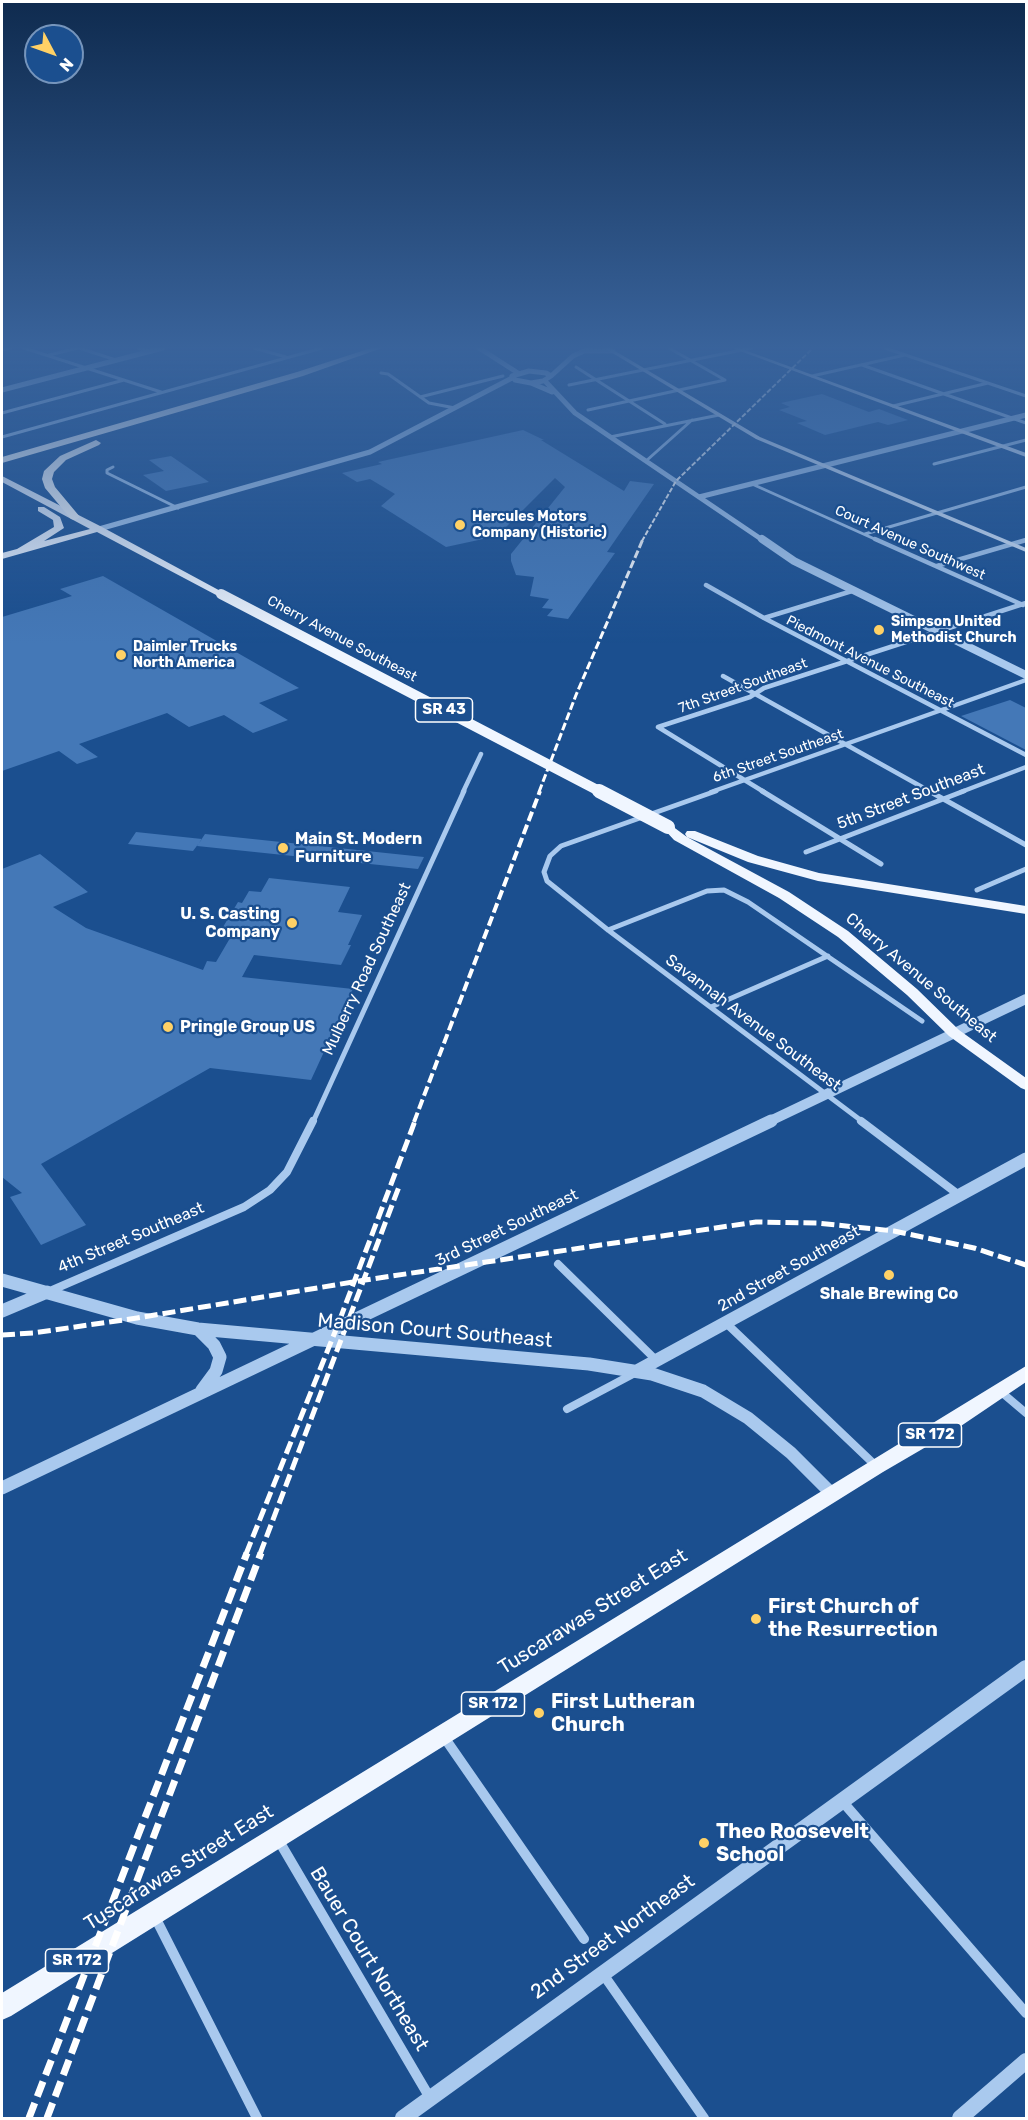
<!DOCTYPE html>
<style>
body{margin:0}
#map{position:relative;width:1028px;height:2120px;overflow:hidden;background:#1b4f8f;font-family:Rubik,sans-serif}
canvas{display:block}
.frame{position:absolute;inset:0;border:3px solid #fff;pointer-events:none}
.north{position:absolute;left:24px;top:24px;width:60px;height:60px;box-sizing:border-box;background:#1b4f8f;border:2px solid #7695bc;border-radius:50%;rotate:131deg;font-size:16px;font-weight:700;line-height:24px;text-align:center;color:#fff}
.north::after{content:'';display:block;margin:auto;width:21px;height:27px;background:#ffd166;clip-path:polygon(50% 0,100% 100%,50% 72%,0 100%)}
</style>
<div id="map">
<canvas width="1028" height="2120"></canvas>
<div class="frame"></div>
<div class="north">N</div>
</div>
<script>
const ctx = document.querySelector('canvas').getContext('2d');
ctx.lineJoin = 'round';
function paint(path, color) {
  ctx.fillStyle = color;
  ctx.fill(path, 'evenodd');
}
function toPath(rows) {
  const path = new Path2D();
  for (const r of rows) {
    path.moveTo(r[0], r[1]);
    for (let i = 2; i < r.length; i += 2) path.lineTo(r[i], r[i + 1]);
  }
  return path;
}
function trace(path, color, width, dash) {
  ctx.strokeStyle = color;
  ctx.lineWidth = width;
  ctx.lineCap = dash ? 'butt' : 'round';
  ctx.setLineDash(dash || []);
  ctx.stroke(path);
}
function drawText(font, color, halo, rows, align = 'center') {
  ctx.font = font + ' Rubik,sans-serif';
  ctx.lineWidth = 4.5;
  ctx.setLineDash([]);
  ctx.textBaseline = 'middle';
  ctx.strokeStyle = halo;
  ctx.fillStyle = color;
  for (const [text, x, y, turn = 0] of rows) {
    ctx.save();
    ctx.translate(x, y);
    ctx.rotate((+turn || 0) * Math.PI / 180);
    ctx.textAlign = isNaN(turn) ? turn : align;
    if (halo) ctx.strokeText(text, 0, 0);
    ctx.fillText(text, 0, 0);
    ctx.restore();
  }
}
paint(toPath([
 [822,394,869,412,879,409,908,420,888,425,878,422,825,435,797,423,807,421,779,410,790,407,781,403],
 [523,430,544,440,541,440,624,491,630,481,654,484,607,552,615,553,568,619,547,616,553,609,542,608,549,599,530,596,534,577,516,575,511,561,511,554,565,487,555,478,497,536,446,547,381,506,395,494,370,479,357,482,342,473,382,464,378,462],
 [171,456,209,482,166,491,143,475,164,471,149,460],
 [103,576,299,688,259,703,288,720,253,733,224,715,189,727,167,713,79,744,98,757,77,764,59,751,2,771,2,617,72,596,60,589],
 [1010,700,1026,708,1026,750,961,716],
 [136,832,202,839,193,851,128,844],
 [205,834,424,857,418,869,197,846],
 [40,854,88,892,53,907,86,928,203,970,207,961,216,962,233,933,220,932,238,902,242,903,249,891,261,892,269,878,350,887,338,912,362,915,348,945,351,945,341,965,254,955,242,977,353,989,311,1080,210,1068,41,1164,86,1225,41,1245,10,1197,22,1193,2,1177,2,869]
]), '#4478b7');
trace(toPath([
 [24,348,161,392],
 [79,348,116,360],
 [138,348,149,351],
 [254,348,286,357],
 [669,348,725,380],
 [885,348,1026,396],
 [2,350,11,348],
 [49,355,78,348],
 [862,365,1026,423],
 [576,367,665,424],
 [381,373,388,374,429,403,455,408],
 [812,376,905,355],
 [569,385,752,348],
 [420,397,503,376],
 [893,406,988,383],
 [588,410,725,380],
 [2,413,124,380],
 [2,437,322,348],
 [610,437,719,415],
 [646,461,692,420],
 [934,464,1026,440],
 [113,467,107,470,107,473,178,508],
 [752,484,879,541],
 [865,534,1026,487]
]), '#a9c9ee', 3);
trace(toPath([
 [875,539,1023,605],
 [937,566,1026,540],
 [706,585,764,618,1026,755],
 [764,618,852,591],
 [723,676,931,792],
 [658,727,750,697,764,688,1026,603],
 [658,727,764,792],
 [463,792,481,754],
 [711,792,1026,680],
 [961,792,1026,767]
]), '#a9c9ee', 4.5);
trace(toPath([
 [716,791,561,846,550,856,544,872,547,881,608,930,863,1122],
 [762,791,881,864],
 [929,791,1026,845],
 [806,852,964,791],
 [977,890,1026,869],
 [608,930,707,891,724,890,748,902,922,1021],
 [711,1007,828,956],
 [313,1122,464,791]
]), '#a9c9ee', 5);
trace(toPath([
 [861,1121,959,1195],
 [558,1264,656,1360],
 [50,1291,244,1207,270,1190,287,1172,313,1121],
 [726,1323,875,1465],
 [1000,1391,1026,1413],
 [567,1409,633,1374]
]), '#a9c9ee', 8);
trace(toPath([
 [444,1737,584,1939],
 [842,1801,1026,2013],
 [279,1841,430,2098],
 [155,1917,257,2118],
 [603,1974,704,2118]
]), '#a9c9ee', 10);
trace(toPath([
 [479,348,518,373],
 [584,351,613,351],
 [529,371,546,373,551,376,543,381,531,383,515,380,512,376,529,371],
 [551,376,573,356,591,348],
 [545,381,575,413,764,541],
 [531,383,552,392],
 [2,390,163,348],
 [699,497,1026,415],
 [99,529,370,452,512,378]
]), '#a9c9ee', 5);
trace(toPath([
 [762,539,794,561,1026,675]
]), '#a9c9ee', 8);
trace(toPath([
 [768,1122,1026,999]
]), '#a9c9ee', 10);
trace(toPath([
 [2,1280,137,1318,198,1329,589,1364,652,1374,703,1391,748,1418,791,1453,832,1494],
 [2,1311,47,1292],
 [198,1329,214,1345,220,1357,216,1371,202,1390],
 [637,1371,1026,1159],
 [2,1488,771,1121]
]), '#a9c9ee', 13);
trace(toPath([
 [403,2118,1026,1668],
 [960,2118,1026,2061]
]), '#a9c9ee', 16);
paint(toPath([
 [604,348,610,348,760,437,1026,548,1026,552,756,439,604,348],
 [732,348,739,348,1026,453,1026,457,732,348]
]), '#d6e6fa');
paint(toPath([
 [2,476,102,527,226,594,218,596,97,532,2,559,2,553,17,549,54,527,53,520,38,511,38,507,44,507,60,517,64,528,44,541,90,529,2,482,2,476],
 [668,823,687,837,685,834,687,831,695,831,758,856,819,873,1026,906,1026,914,818,881,748,862,687,837,789,892,848,931,917,989,959,1030,1026,1078,1026,1090,1021,1088,949,1036,907,995,838,937,779,898,674,840,662,827,668,823],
 [1026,1366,1026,1382,955,1430,883,1472,11,2016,2,2020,2,1993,1026,1366]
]), '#f0f6ff');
paint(toPath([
 [371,348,382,348,303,376,2,463,2,457,297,372,371,348],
 [96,440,101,443,99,445,66,460,54,472,52,479,55,487,80,517,75,520,71,519,45,488,42,479,44,471,60,456,96,440]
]), '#fff');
trace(toPath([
 [642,541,676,481,813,348]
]), '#fff', 2, [5, 2]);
trace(toPath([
 [539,792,576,695,643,539]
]), '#fff', 3, [8, 3]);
trace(toPath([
 [414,1122,540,791]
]), '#fff', 4, [10, 4]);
trace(toPath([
 [2,1335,33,1333,137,1318,365,1280,756,1222,817,1223,894,1231,974,1248,1026,1265],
 [246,1554,337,1327,415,1121],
 [260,1554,400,1184]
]), '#fff', 5, [13, 5]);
trace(toPath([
 [29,2118,247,1553],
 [47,2118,261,1553]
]), '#fff', 7, [16, 7]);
trace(toPath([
 [221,594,601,792]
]), '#f0f6ff', 10);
trace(toPath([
 [599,791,668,827]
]), '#f0f6ff', 14);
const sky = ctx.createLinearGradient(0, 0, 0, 644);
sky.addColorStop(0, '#0f2b4f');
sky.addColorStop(0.54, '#39639b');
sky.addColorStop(1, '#39639b00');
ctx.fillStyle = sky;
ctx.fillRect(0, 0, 1028, 644);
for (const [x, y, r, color] of [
 [460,525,6,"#ffd166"],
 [879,630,6,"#ffd166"],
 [121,655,6,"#ffd166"],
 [283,848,6,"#ffd166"],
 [292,923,6,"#ffd166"],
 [168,1027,6,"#ffd166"],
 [889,1275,6,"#ffd166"],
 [756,1619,6,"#ffd166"],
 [539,1713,6,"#ffd166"],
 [704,1843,6,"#ffd166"]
]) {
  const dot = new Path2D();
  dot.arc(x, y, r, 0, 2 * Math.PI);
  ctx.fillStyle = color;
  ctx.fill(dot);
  trace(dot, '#1b4f8f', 2);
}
drawText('bold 14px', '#fff', '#1b4f8f', [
 ["Hercules Motors",472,517],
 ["Company (Historic)",472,533],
 ["Simpson United",891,622],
 ["Methodist Church",891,638],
 ["Daimler Trucks",133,647],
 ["North America",133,663]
], 'left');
drawText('14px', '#fff', '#1b4f8f', [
 ["Court Avenue Southwest",910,543,24],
 ["Cherry Avenue Southeast",342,639,28],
 ["Piedmont Avenue Southeast",870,662,27],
 ["7th Street Southeast",743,686,-20],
 ["6th Street Southeast",778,756,-19]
]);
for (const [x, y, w] of [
 [444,710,57],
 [930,1435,63],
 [493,1704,63],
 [77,1961,63]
]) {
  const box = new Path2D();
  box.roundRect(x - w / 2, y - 12, w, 24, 4.5);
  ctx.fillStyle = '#1b4f8f';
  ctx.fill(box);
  trace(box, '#fff', 1.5);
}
drawText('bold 15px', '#fff', null, [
 ["SR 43",444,710],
 ["SR 172",930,1435],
 ["SR 172",493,1704],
 ["SR 172",77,1961]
]);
drawText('16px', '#fff', '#1b4f8f', [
 ["5th Street Southeast",911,797,-21],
 ["Mulberry Road Southeast",367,969,-65],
 ["Cherry Avenue Southeast",921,978,40],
 ["Savannah Avenue Southeast",753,1023,37],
 ["3rd Street Southeast",507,1228,-26],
 ["4th Street Southeast",131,1238,-23],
 ["2nd Street Southeast",789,1269,-29]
]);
drawText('bold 16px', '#fff', '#1b4f8f', [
 ["Main St. Modern",295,839],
 ["Furniture",295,857],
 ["U. S. Casting",280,914,"right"],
 ["Company",280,932,"right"],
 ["Pringle Group US",180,1027],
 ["Shale Brewing Co",889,1294,"center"]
], 'left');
drawText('20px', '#fff', '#1b4f8f', [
 ["Madison Court Southeast",435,1331,5],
 ["Tuscarawas Street East",593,1612,-32],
 ["Tuscarawas Street East",179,1868,-32],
 ["2nd Street Northeast",613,1937,-36],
 ["Bauer Court Northeast",369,1959,59]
]);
drawText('bold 20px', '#fff', '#1b4f8f', [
 ["First Church of",768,1607],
 ["the Resurrection",768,1630],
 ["First Lutheran",551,1702],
 ["Church",551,1725],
 ["Theo Roosevelt",716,1832],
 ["School",716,1855]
], 'left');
</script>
